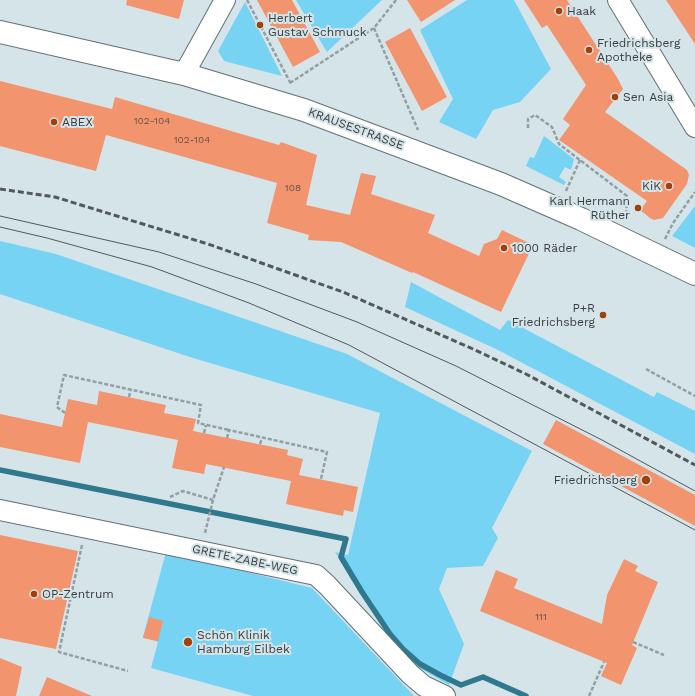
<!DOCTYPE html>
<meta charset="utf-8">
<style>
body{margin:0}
canvas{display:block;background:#d5e4e9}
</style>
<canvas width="695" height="696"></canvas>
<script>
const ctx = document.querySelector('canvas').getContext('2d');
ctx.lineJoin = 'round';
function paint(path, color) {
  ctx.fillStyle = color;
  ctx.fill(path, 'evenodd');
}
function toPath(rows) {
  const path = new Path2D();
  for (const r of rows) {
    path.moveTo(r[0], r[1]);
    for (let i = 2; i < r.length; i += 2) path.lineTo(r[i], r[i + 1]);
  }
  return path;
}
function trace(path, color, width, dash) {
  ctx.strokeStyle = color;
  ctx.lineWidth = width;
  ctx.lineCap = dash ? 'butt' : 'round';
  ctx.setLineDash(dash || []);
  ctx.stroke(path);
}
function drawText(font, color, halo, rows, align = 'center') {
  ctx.font = font + ' "Work Sans",sans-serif';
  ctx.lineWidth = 4;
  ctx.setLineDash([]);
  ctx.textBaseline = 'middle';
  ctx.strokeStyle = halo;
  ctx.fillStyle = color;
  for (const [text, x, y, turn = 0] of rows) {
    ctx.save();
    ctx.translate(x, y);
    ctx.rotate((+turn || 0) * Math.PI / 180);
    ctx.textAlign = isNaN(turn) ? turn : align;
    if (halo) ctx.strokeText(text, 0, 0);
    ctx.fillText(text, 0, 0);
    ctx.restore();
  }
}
paint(toPath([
 [296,0,382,0,327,52],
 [467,0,514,0,551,69,520,102,493,110,476,139,439,122,453,99,420,30],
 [245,2,282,76,224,61,218,51],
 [544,136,574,159,571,170,565,167,559,177,566,182,564,185,526,166,530,157,534,158],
 [695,206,695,248,672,236],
 [0,241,56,254,347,354,532,451,492,528,498,538,483,566,447,568,439,589,464,644,449,685,418,667,390,640,335,552,348,555,380,413,193,358,0,294],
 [411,282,500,330,508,320,654,397,657,392,695,411,695,454,498,350,405,307],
 [166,552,312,588,414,696,253,696,151,668,158,642,143,637]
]), '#76d3f3');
trace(toPath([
 [0,470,346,539,341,557,362,592,390,634,403,649,420,664,440,675,461,685,483,677,526,696]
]), '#2f788e', 5.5);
paint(toPath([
 [127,0,184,0,179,19,126,5],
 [257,0,292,0,320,52,293,67],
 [407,0,455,0,421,22],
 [524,0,567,0,618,79,623,89,605,112,687,170,689,175,687,184,663,218,654,220,650,218,640,210,647,201,559,140,570,125,563,119,586,85,547,25,542,28],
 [666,0,695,0,695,44],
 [410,28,447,97,422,111,385,42],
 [0,81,112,109,115,97,279,145,281,142,317,155,306,205,350,215,361,173,376,176,371,194,435,215,428,233,479,256,484,244,497,239,502,230,533,245,501,312,413,272,412,273,341,242,308,240,309,235,267,223,277,183,106,135,96,171,0,146],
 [99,391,166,405,164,413,196,419,193,431,288,450,287,455,303,459,299,475,358,487,353,512,344,510,343,516,286,504,291,481,206,464,204,474,172,468,178,440,88,422,80,463,0,447,0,414,62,427,68,399,97,405],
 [556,420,695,495,695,526,543,444],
 [0,535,78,551,56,649,0,638],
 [624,559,638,566,635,571,658,582,632,645,637,648,621,685,601,676,607,663,480,611,496,570,518,579,514,588,602,624,607,595],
 [149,617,163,621,158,641,143,638],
 [0,658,22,667,16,696,0,696],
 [47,677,92,696,39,696]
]), '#f2946d');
const street = toPath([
 [618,0,695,127],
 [184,74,225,0],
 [0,510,316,575,327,585,410,674,424,686,445,696]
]);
const secondary = toPath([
 [0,32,184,74,304,110,501,184,581,219,695,274]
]);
trace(street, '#637075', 22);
trace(secondary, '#637075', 24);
trace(toPath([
 [247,0,291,84],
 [374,28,418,130],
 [290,83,374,28,396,0],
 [528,128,528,119,535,115,552,127,559,144,627,196,626,219],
 [566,191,580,160],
 [665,239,673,223,695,192],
 [646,369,695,396],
 [129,397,131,389],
 [65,413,57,407,64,375,201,405,198,423,229,430],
 [204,433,206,425],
 [227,438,229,430,327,452,321,479],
 [260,444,262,438],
 [170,497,183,491,213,500],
 [205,533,213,500,224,467],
 [82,545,59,652,128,671],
 [633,642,664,655],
 [589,696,604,662]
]), '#949fa3', 2.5, [4, 2]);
trace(street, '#fff', 20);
trace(secondary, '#fff', 22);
trace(toPath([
 [0,216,159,252,256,284,357,322,456,366,602,440,695,491],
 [0,227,47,238,152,267,249,303,349,345,695,530]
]), '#51595b', 1);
trace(toPath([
 [0,189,55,197,208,244,343,292,473,349,526,374,695,465]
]), '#51595b', 3, [6, 3]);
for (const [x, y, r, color] of [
 [559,11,4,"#a34007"],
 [260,25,4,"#a34007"],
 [589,50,4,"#a34007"],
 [615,97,4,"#a34007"],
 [54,122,4,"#a34007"],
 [669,186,4,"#a34007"],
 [638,208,4,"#a34007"],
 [504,248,4,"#a34007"],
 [603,315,4,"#a34007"],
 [646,480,5,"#a34007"],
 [34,594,4,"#a34007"],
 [188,642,5,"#a34007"]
]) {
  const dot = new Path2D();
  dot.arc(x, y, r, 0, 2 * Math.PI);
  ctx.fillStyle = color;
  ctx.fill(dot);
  trace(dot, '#d5e4e9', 1.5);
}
drawText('10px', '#66534a', null, [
 ["102-104",152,121],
 ["102-104",192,140],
 ["108",293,188],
 ["111",541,617]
]);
drawText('12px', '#373d3f', '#d5e4e9', [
 ["Haak",567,11],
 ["Herbert",268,18],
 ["Gustav Schmuck",268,32],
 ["Friedrichsberg",597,43],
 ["Apotheke",597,57],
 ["Sen Asia",623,97],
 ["ABEX",62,122],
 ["KiK",661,186,"right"],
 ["Karl Hermann",630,201,"right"],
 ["Rüther",630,215,"right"],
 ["1000 Räder",512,248],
 ["P+R",595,308,"right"],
 ["Friedrichsberg",595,322,"right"],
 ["Friedrichsberg",637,480,"right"],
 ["OP-Zentrum",42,594],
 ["Schön Klinik",197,635],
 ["Hamburg Eilbek",197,649]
], 'left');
drawText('12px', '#373d3f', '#d5e4e9', [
 ["KRAUSESTRASSE",356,129,20],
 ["GRETE-ZABE-WEG",245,560,12]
]);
</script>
